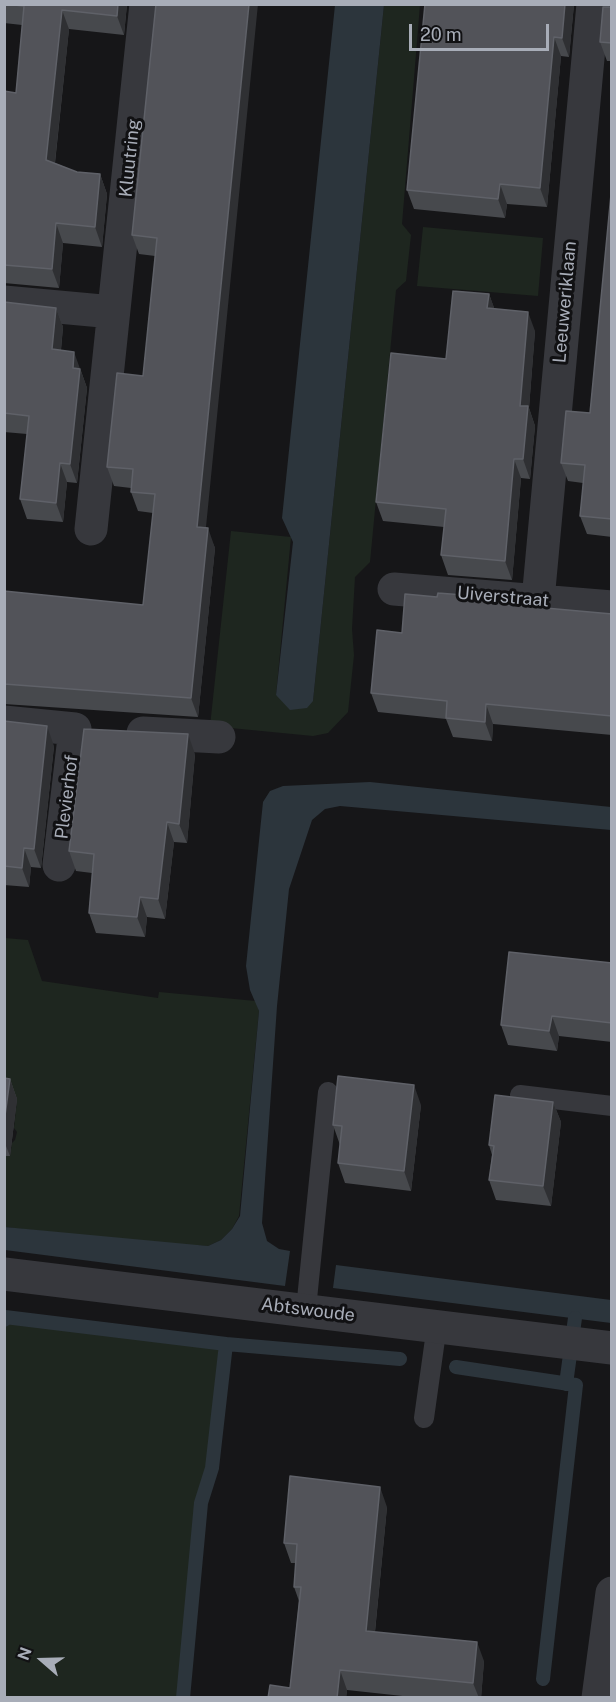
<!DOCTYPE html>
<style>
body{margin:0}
#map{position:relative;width:616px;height:1702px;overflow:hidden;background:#161618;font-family:"Public Sans",sans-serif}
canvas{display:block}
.frame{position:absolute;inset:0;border:6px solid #a8adb8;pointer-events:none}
.north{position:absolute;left:12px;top:1630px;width:60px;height:60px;-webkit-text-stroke:4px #111113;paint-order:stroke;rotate:290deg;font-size:16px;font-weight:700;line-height:24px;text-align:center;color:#a8adb8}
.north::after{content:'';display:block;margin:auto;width:21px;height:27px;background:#a8adb8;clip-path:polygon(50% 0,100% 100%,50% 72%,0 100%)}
.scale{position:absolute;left:409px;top:24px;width:140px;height:27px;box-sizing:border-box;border:3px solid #a8adb8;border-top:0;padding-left:8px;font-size:18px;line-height:21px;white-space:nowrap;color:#a8adb8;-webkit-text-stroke:4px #111113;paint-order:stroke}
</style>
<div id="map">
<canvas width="616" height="1702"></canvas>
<div class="frame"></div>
<div class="north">N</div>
<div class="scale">20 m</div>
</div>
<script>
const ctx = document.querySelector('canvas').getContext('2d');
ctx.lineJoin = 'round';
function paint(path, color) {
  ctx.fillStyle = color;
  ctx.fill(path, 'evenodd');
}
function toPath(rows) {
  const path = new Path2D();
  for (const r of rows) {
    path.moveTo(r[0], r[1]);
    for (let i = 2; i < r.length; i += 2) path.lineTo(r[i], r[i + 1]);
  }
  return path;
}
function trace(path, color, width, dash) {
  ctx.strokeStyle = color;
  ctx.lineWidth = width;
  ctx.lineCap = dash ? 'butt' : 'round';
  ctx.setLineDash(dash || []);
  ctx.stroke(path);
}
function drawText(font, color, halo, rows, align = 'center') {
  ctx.font = font + ' "Public Sans",sans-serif';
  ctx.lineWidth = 6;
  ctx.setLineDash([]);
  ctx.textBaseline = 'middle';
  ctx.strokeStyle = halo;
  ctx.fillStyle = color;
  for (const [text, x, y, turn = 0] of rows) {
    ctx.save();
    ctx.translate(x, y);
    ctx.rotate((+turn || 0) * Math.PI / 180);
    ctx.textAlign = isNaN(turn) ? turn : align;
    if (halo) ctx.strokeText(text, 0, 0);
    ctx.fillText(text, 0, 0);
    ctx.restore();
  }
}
paint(toPath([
 [384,5,420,5,402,224,411,235,406,281,396,290,370,562,355,577,352,629,354,655,348,712,328,733,313,736,210,726,231,531,291,537,276,695,313,701],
 [423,227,543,238,538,296,417,286],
 [5,938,28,940,42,981,158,998,159,992,256,1001,259,1011,239,1216,232,1229,221,1240,208,1246,162,1244,5,1227,5,1156,10,1156,12,1143,15,1140,17,1132,14,1128,17,1099,4,1083],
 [5,1313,226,1344,212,1468,201,1503,183,1697,5,1697]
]), '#1e261f');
paint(toPath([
 [335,5,384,5,313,701,307,708,290,710,276,695,293,542,282,518],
 [370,782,611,807,611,830,340,806,325,809,312,820,289,889,277,1006,262,1223,267,1241,279,1249,290,1251,285,1286,5,1250,5,1227,208,1246,221,1240,232,1229,240,1216,259,1011,250,990,246,966,263,802,270,791,283,786],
 [336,1265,611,1300,611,1323,333,1288]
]), '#2c353c');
trace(toPath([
 [4,1320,5,1317,226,1344,212,1468,201,1503,183,1698],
 [226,1344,400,1359],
 [456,1367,576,1385,543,1679],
 [566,1384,575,1318]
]), '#2c353c', 14);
trace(toPath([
 [520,1095,612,1106],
 [306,1309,328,1092],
 [424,1418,437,1325]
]), '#37383d', 20);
trace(toPath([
 [4,302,113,312],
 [91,529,146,4],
 [394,589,612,607],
 [538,600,593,4],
 [4,722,75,729,59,865],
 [143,733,219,737],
 [4,1274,612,1348],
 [598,1698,612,1593]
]), '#37383d', 33);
paint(toPath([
 [4,4,127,4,124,35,69,29,55,163,77,172,100,174,107,194,102,247,63,243,59,288,4,283,4,91,16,93,22,25,4,23],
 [156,4,206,528,215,548,198,717,4,704,4,591,143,605,153,513,138,511,131,492,131,488,114,486,107,467,143,376,155,256,139,254,132,235],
 [574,4,569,57,561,56,547,207,507,204,505,218,414,209,407,190],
 [612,7,612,61,607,61,600,42],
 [612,184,612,537,587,534,580,516,583,483,568,481,561,463,590,413],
 [489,294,494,308,535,331,529,408,535,426,530,479,521,478,512,580,448,575,441,555,444,527,383,521,376,502,446,359],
 [4,302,56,308,63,327,61,350,81,371,87,388,77,483,67,482,63,522,27,519,20,499,27,434,4,432],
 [504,604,612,614,612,735,493,724,492,741,453,737,446,719,378,712,371,693,402,633],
 [4,721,54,746,41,868,31,867,29,887,4,885],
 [195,754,187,843,174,842,165,919,147,917,145,937,96,933,89,913,92,873,76,871,69,851],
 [612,963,612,1042,559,1036,557,1051,508,1045,501,1025],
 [4,1078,10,1079,17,1099,10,1156,4,1156],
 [553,1102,561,1122,551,1206,496,1200,489,1180,492,1155,489,1145],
 [421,1105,411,1191,345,1183,338,1163,340,1145,333,1125],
 [387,1507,375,1632,484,1661,481,1698,421,1698,347,1690,346,1698,268,1698,290,1688,299,1601,294,1587,296,1563,291,1563,284,1543]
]), '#47494d');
paint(toPath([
 [118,4,127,4,124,35,117,16],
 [249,4,258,4,204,547,197,527],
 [565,4,574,4,569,57,562,38],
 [62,10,69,29,53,180,46,160],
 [554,37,561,56,547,207,540,188],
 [100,174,107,194,102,247,95,227],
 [500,184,507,204,505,218,498,199],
 [56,223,63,243,59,288,52,269],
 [489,294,496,313,487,308],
 [56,308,63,327,59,369,52,349],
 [528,312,535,331,529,408,535,426,530,479,523,459,520,406],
 [74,352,87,388,77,483,70,464,73,368],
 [514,459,521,478,512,580,505,561],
 [60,463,67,482,63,522,56,503],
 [208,528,215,548,198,717,191,698],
 [486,704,493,724,492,741,485,722],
 [47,726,54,746,41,868,34,849],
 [188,734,195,754,187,843,179,824],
 [167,822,174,842,165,919,158,899],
 [24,848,31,867,29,887,22,868],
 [140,897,147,917,145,937,137,917],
 [552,1016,559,1036,557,1051,549,1031],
 [10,1079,17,1099,10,1156,4,1141,4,1123],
 [414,1085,421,1105,411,1191,404,1171],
 [553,1102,561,1122,551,1206,543,1186],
 [380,1487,387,1507,373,1651,366,1631],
 [477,1642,484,1661,481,1698,479,1698,473,1683],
 [340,1670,347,1690,346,1698,337,1698]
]), '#2f3033');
const building = toPath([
 [4,4,118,4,117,16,62,10,46,160,77,172,100,174,95,227,56,223,52,269,4,265,4,91,16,93,24,6,4,4],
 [156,4,249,4,197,527,208,528,191,698,4,684,4,591,143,605,155,494,131,492,133,469,107,467,117,373,143,376,157,238,132,235,156,4],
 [425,4,565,4,562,38,554,37,540,188,500,184,498,199,407,190,425,4],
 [603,7,612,7,612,43,600,42,603,7],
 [612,184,612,519,580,516,585,465,561,463,566,411,590,413,612,184],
 [453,291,489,294,487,308,528,312,520,406,528,406,523,459,514,459,505,561,441,555,446,509,376,502,391,353,446,359,453,291],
 [4,302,56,308,52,349,74,352,73,368,80,369,70,464,60,463,56,503,20,499,29,416,4,413,4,302],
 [438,593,501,598,501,604,612,614,612,716,486,704,485,722,446,718,447,701,371,693,377,630,402,633,405,594,437,597,438,593],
 [4,721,47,726,34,849,24,848,22,868,4,866,4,721],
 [84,729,188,734,179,824,167,822,158,899,140,897,137,917,89,913,94,854,69,851,84,729],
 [509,952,612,963,612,1023,552,1016,549,1031,501,1025,509,952],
 [338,1076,414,1085,404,1171,338,1163,342,1126,333,1125,338,1076],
 [4,1078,10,1079,4,1123,4,1078],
 [495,1095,553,1102,543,1186,489,1180,494,1146,489,1145,495,1095],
 [290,1476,380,1487,366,1631,477,1642,473,1683,340,1670,337,1698,268,1698,270,1685,290,1688,301,1587,294,1587,297,1544,284,1543,290,1476]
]);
paint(building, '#525359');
trace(building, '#5f6168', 1.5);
drawText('18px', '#a8adb8', '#111113', [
 ["Kluutring",130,158,-84],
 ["Leeuweriklaan",565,302,-85],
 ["Uiverstraat",503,597,5],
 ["Plevierhof",67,797,-83],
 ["Abtswoude",308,1310,7]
]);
</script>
